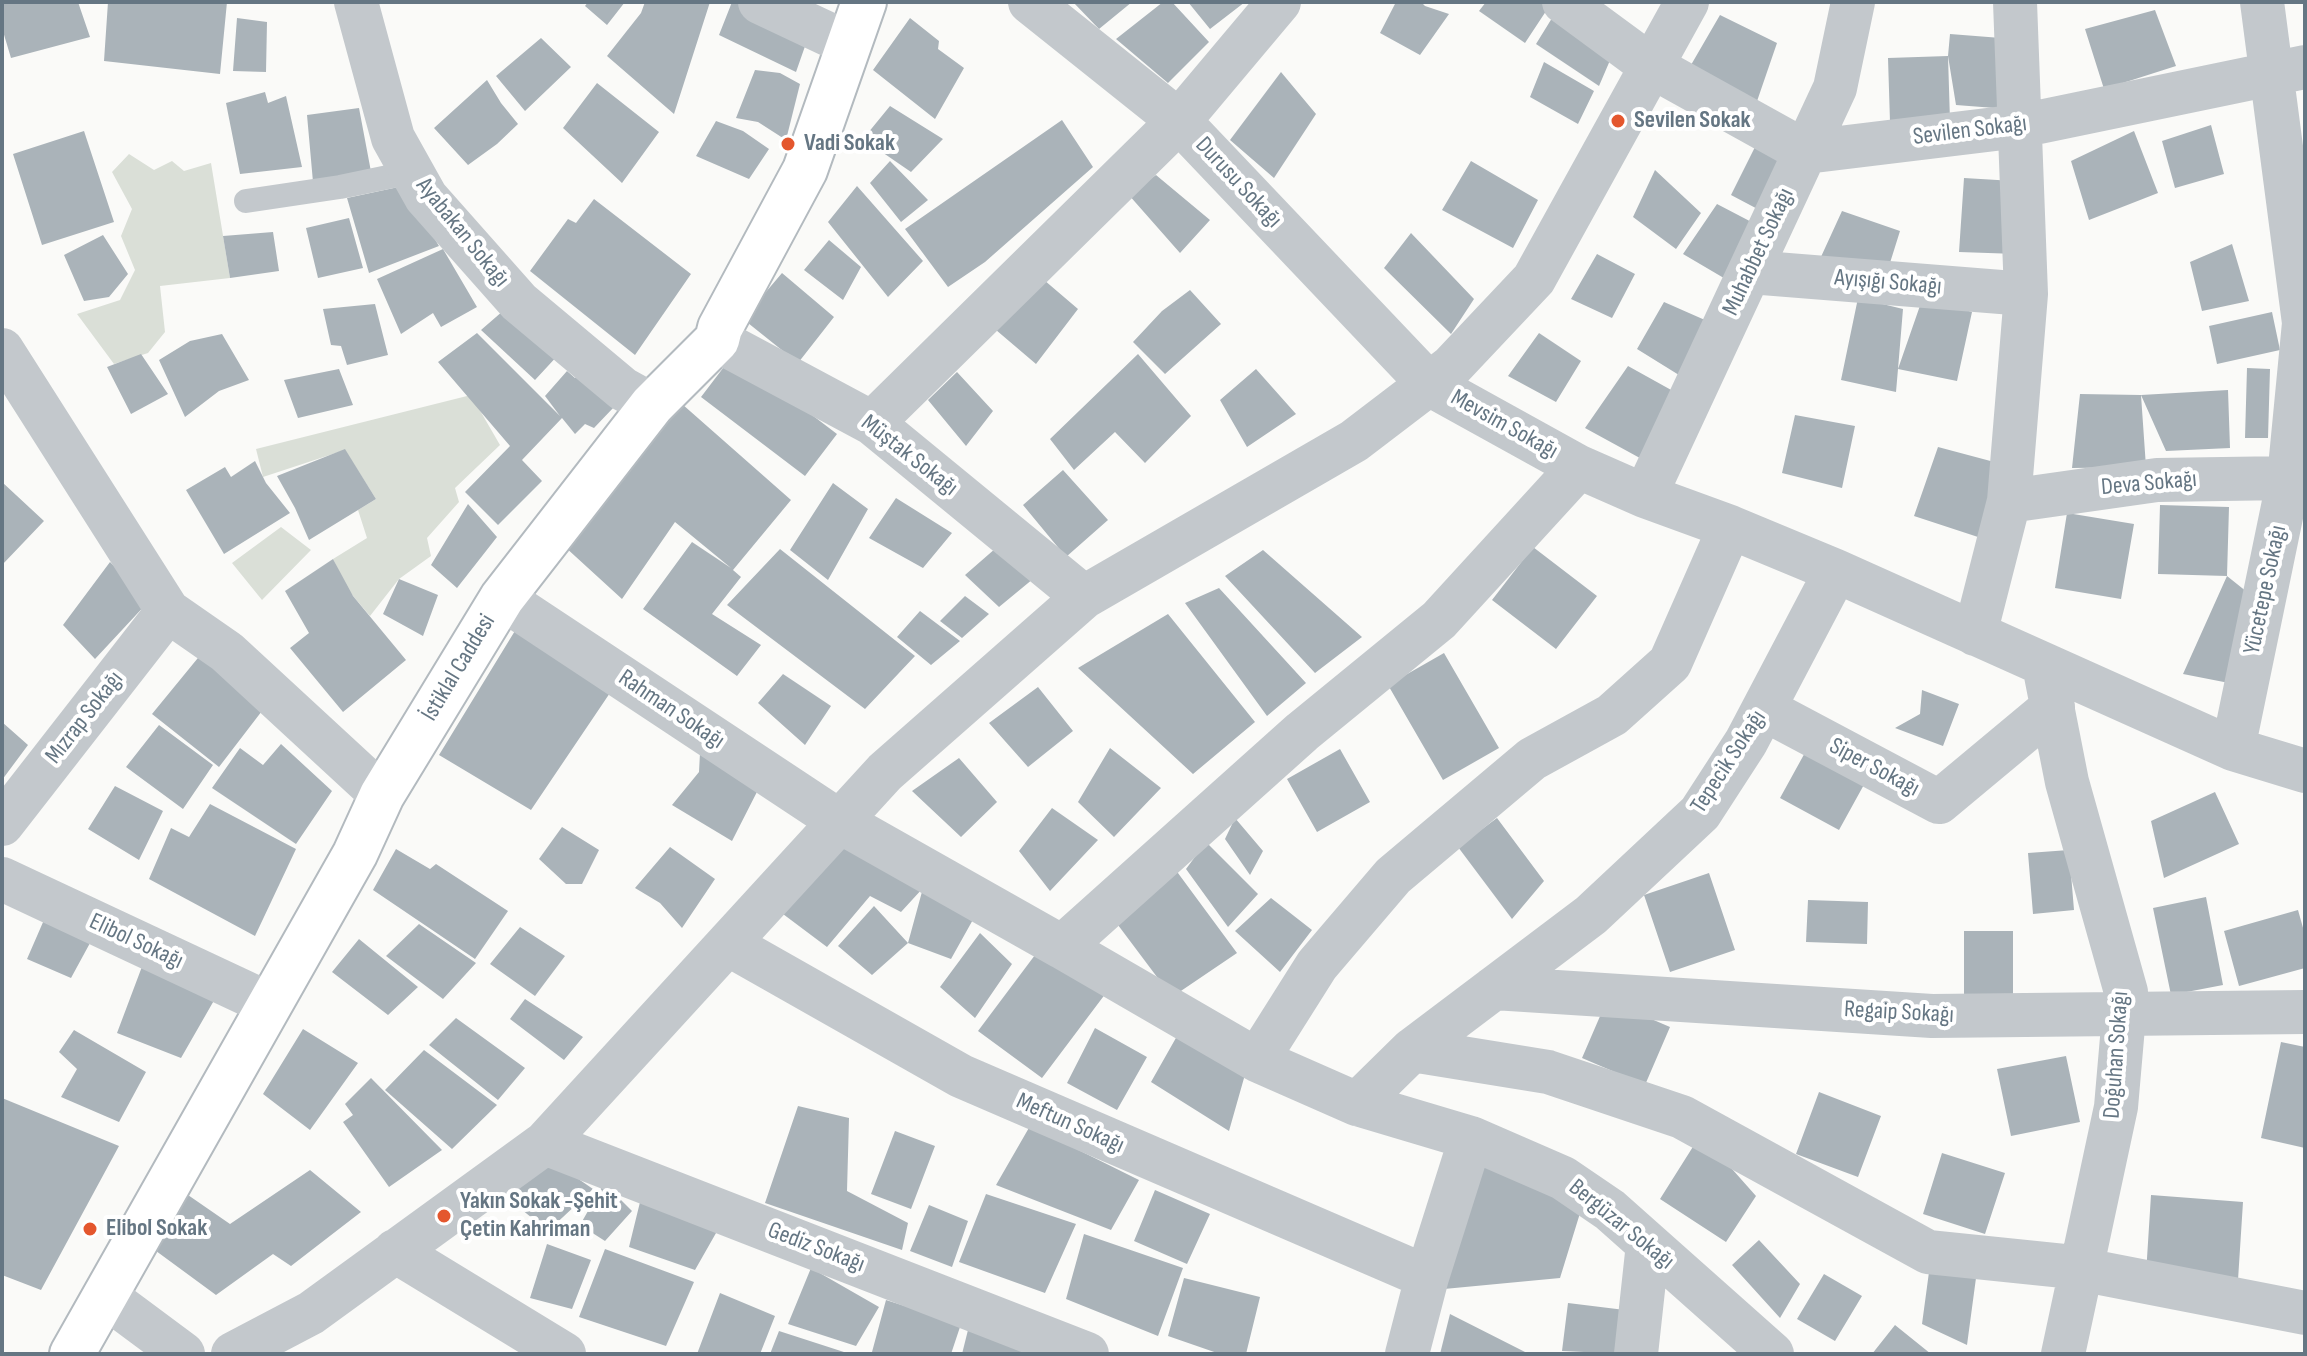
<!DOCTYPE html>
<meta charset="utf-8">
<style>
body{margin:0}
#map{position:relative;width:2307px;height:1356px;overflow:hidden;background:#fafaf8;font-family:"Sofia Sans Condensed",sans-serif}
canvas{display:block}
.frame{position:absolute;inset:0;border:4px solid #657683;pointer-events:none}
</style>
<div id="map">
<canvas width="2307" height="1356"></canvas>
<div class="frame"></div>
</div>
<script>
const ctx = document.querySelector('canvas').getContext('2d');
ctx.lineJoin = 'round';
function paint(path, color) {
  ctx.fillStyle = color;
  ctx.fill(path, 'evenodd');
}
function toPath(rows) {
  const path = new Path2D();
  for (const r of rows) {
    path.moveTo(r[0], r[1]);
    for (let i = 2; i < r.length; i += 2) path.lineTo(r[i], r[i + 1]);
  }
  return path;
}
function trace(path, color, width, dash) {
  ctx.strokeStyle = color;
  ctx.lineWidth = width;
  ctx.lineCap = dash ? 'butt' : 'round';
  ctx.setLineDash(dash || []);
  ctx.stroke(path);
}
function drawText(font, color, halo, rows, align = 'center') {
  ctx.font = font + ' "Sofia Sans Condensed",sans-serif';
  ctx.lineWidth = 8;
  ctx.setLineDash([]);
  ctx.textBaseline = 'middle';
  ctx.strokeStyle = halo;
  ctx.fillStyle = color;
  for (const [text, x, y, turn = 0] of rows) {
    ctx.save();
    ctx.translate(x, y);
    ctx.rotate((+turn || 0) * Math.PI / 180);
    ctx.textAlign = isNaN(turn) ? turn : align;
    if (halo) ctx.strokeText(text, 0, 0);
    ctx.fillText(text, 0, 0);
    ctx.restore();
  }
}
paint(toPath([
 [129,154,154,170,172,161,184,171,211,163,230,278,160,286,165,332,148,353,114,364,77,314,120,300,135,270,121,236,132,209,112,172],
 [471,395,500,445,455,488,459,502,427,538,431,556,399,579,370,616,348,590,333,559,367,538,358,510,376,499,345,450,263,477,256,449],
 [281,527,311,550,262,600,232,563]
]), '#dadfd7');
paint(toPath([
 [2,2,78,2,90,37,11,58,2,28],
 [108,2,227,2,220,74,104,61],
 [588,2,625,2,607,25,585,6],
 [645,2,710,2,674,114,607,56,641,13],
 [732,2,743,2,810,32,796,72,719,35],
 [1073,2,1132,2,1099,29],
 [1163,2,1172,2,1209,42,1168,83,1116,39],
 [1188,2,1245,2,1210,29],
 [1396,2,1421,2,1425,6,1449,14,1420,55,1380,33],
 [1486,2,1552,2,1525,43,1479,11],
 [1557,10,1614,51,1599,86,1536,44],
 [2155,10,2176,66,2104,89,2085,29],
 [1720,15,1777,43,1755,107,1684,77],
 [237,18,267,22,266,72,233,71],
 [910,18,939,41,938,49,964,68,935,119,873,70],
 [1950,34,2001,38,2008,109,1956,105,1948,56,1950,121,1890,122,1888,58,1948,56],
 [541,38,571,67,525,111,496,76],
 [1544,62,1594,91,1578,124,1530,97],
 [755,70,780,73,800,84,786,140,758,122,736,118],
 [1281,72,1316,114,1274,178,1230,140],
 [487,80,501,103,518,124,497,144,468,165,434,128],
 [597,83,659,132,622,183,563,128],
 [265,92,268,103,286,96,302,167,240,174,226,103],
 [890,106,943,139,911,172,863,139],
 [359,108,372,177,313,182,307,115],
 [1062,120,1093,167,985,262,948,287,905,229],
 [716,121,743,131,769,149,749,179,696,156],
 [2211,125,2224,174,2175,188,2162,141],
 [84,131,114,222,42,245,13,154],
 [2134,131,2158,193,2089,220,2071,161],
 [1755,147,1788,166,1767,214,1731,195],
 [890,161,928,200,901,222,870,183],
 [1471,161,1538,200,1513,248,1442,210],
 [1655,170,1701,213,1676,249,1633,217],
 [1156,175,1210,220,1180,253,1128,194],
 [1964,178,2014,181,2017,254,1959,252],
 [403,186,439,246,369,273,347,198],
 [857,186,923,261,888,297,828,222],
 [594,199,691,274,635,355,530,271,568,219,576,223],
 [1717,204,1763,228,1734,284,1683,254],
 [1842,211,1900,231,1884,282,1820,259],
 [349,218,363,268,318,278,306,228],
 [273,232,279,271,230,278,223,236],
 [1411,233,1474,299,1451,334,1384,268],
 [103,235,128,274,109,297,84,301,64,255],
 [829,240,861,267,843,300,804,270],
 [2232,244,2249,301,2202,311,2190,262],
 [443,249,477,307,441,327,433,313,401,334,377,279],
 [1597,254,1635,274,1612,318,1571,299],
 [782,273,834,317,798,363,743,319],
 [1037,274,1078,309,1036,364,989,324],
 [1190,290,1221,324,1165,374,1133,342,1162,311],
 [1923,297,1972,312,1957,381,1898,369,1896,392,1841,380,1858,298,1903,309,1898,369],
 [1664,302,1714,324,1687,380,1637,349],
 [375,304,388,355,347,365,341,346,331,345,323,309],
 [511,304,560,353,535,380,481,330],
 [2272,312,2280,350,2217,364,2209,326],
 [477,333,560,416,545,396,567,371,575,378,582,372,614,407,594,428,585,424,575,434,562,418,522,460,542,481,498,525,465,492,510,446,438,362],
 [1539,333,1581,361,1556,402,1508,376],
 [222,334,249,380,219,391,185,417,159,360,190,341],
 [141,354,168,394,131,414,107,367],
 [1138,354,1191,416,1145,463,1115,432,1074,470,1050,439],
 [733,355,837,434,805,476,701,397],
 [1628,366,1682,396,1649,463,1585,428],
 [2247,368,2270,369,2268,438,2245,438],
 [339,369,353,405,298,418,284,380],
 [1256,369,1296,414,1247,447,1220,400],
 [957,372,993,411,966,446,928,400],
 [2228,390,2230,448,2166,451,2141,395],
 [2080,394,2141,395,2146,467,2072,468],
 [682,404,791,500,733,570,741,577,712,614,761,645,737,676,643,609,692,542,731,568,675,522,622,599,564,546],
 [1795,415,1855,426,1842,488,1782,473],
 [1938,447,1998,463,1978,537,1914,516],
 [345,449,376,499,309,540,295,508,277,476],
 [255,461,266,483,290,513,224,554,186,490,225,467,231,477],
 [1063,470,1108,520,1066,557,1023,505],
 [2,482,44,521,2,565],
 [833,483,868,509,828,580,790,550],
 [896,498,952,533,923,568,869,538],
 [468,504,497,537,457,588,431,565],
 [2160,505,2229,507,2227,576,2158,574],
 [2067,513,2134,524,2121,599,2055,588],
 [1004,541,1039,574,999,607,965,575],
 [1533,547,1597,596,1556,649,1492,600],
 [780,549,915,656,865,709,727,605],
 [1263,550,1362,637,1315,673,1225,576],
 [333,559,353,596,406,660,343,712,290,648,309,633,285,591],
 [110,562,149,601,95,659,63,625],
 [2227,576,2247,592,2229,683,2183,674],
 [399,579,438,595,423,636,383,614],
 [1219,588,1306,683,1267,716,1185,603],
 [965,596,989,614,962,638,940,621],
 [920,611,960,641,931,665,897,637],
 [1168,614,1255,722,1193,774,1078,668],
 [521,621,616,684,531,810,439,755],
 [202,653,265,707,219,767,152,714],
 [1444,653,1499,748,1443,780,1388,685],
 [783,674,831,706,805,745,758,703],
 [1038,687,1073,731,1028,767,989,723],
 [1922,690,1959,704,1943,746,1895,728,1920,714],
 [2,722,28,745,2,780],
 [159,725,213,765,183,809,126,767],
 [281,744,332,791,296,844,212,788,240,748,263,765],
 [1110,748,1161,788,1114,837,1078,802],
 [1340,749,1370,802,1317,832,1287,779],
 [1807,749,1866,781,1839,830,1780,798],
 [700,753,762,782,732,841,672,805,699,772],
 [959,758,997,802,961,837,912,791],
 [115,786,163,811,139,860,88,829],
 [2215,792,2239,844,2164,878,2151,821],
 [210,804,296,849,255,936,149,879,171,828,189,837],
 [1052,808,1098,840,1050,891,1019,851],
 [1235,818,1263,851,1250,875,1225,839],
 [1497,818,1544,881,1512,919,1458,847],
 [562,827,599,850,582,884,566,884,539,859],
 [852,838,975,916,951,959,908,943,923,888,901,912,870,896,827,947,779,911],
 [1206,842,1258,894,1228,927,1186,869],
 [670,847,715,879,682,928,660,903,635,888],
 [396,849,430,869,436,864,508,911,475,959,373,890],
 [2069,850,2074,910,2033,914,2028,853],
 [1175,869,1237,953,1172,997,1109,913],
 [1709,873,1735,950,1670,972,1644,895],
 [2206,897,2223,985,2171,995,2153,908],
 [1271,898,1312,930,1280,972,1235,931],
 [1808,900,1868,902,1867,944,1806,942],
 [874,906,908,943,872,975,838,946],
 [2298,910,2305,935,2305,968,2239,986,2224,931],
 [47,913,96,932,71,978,27,959],
 [419,924,476,963,443,999,386,956],
 [520,927,565,956,535,996,490,964],
 [1964,931,2013,931,2013,999,1964,999],
 [980,933,1012,964,975,1018,940,987],
 [359,939,418,987,388,1015,332,972],
 [1041,947,1106,993,1042,1078,978,1031],
 [149,948,224,983,181,1058,117,1033],
 [525,999,583,1037,564,1060,510,1019],
 [1607,1000,1670,1027,1645,1085,1582,1058],
 [456,1018,525,1068,498,1100,429,1045],
 [1095,1028,1147,1057,1117,1110,1067,1083],
 [303,1029,358,1063,310,1130,263,1094],
 [1181,1029,1246,1071,1229,1131,1151,1082],
 [74,1030,146,1072,119,1122,61,1097,77,1069,59,1052],
 [2281,1042,2305,1047,2305,1148,2261,1138],
 [424,1050,497,1105,452,1149,385,1090],
 [2066,1056,2080,1122,2011,1136,1997,1069],
 [371,1078,442,1150,389,1187,343,1122,353,1115,345,1104],
 [1819,1092,1881,1116,1858,1177,1796,1154],
 [2,1098,119,1146,41,1290,2,1275],
 [798,1106,849,1118,847,1191,908,1223,902,1250,765,1203],
 [1030,1126,1139,1180,1111,1230,996,1185],
 [895,1131,935,1146,911,1209,871,1194],
 [1701,1134,1756,1196,1726,1242,1660,1199],
 [1942,1153,2005,1173,1985,1234,1923,1214],
 [545,1156,593,1189,548,1231,505,1196],
 [1481,1165,1585,1197,1560,1278,1444,1289],
 [310,1170,361,1212,291,1266,273,1254,216,1295,152,1248,188,1195,230,1224],
 [604,1183,632,1211,605,1241,580,1225],
 [1155,1190,1210,1214,1187,1264,1134,1241],
 [642,1194,720,1226,695,1270,629,1247],
 [986,1194,1076,1224,1045,1293,959,1262],
 [2151,1195,2243,1202,2238,1280,2146,1274],
 [929,1205,968,1221,952,1267,910,1251],
 [1084,1234,1183,1268,1158,1336,1066,1299],
 [1759,1240,1800,1284,1780,1318,1732,1265],
 [547,1244,591,1260,572,1309,530,1298],
 [605,1249,694,1282,666,1346,579,1317],
 [811,1268,879,1307,856,1346,788,1324],
 [1929,1272,1976,1278,1967,1345,1922,1324],
 [1824,1274,1862,1296,1835,1341,1797,1319],
 [1184,1278,1260,1297,1246,1354,1220,1354,1168,1336],
 [720,1293,775,1316,760,1354,697,1354],
 [886,1300,961,1324,951,1354,872,1352],
 [1568,1303,1633,1311,1628,1354,1562,1351],
 [1450,1314,1529,1354,1440,1354],
 [970,1322,1047,1354,962,1354],
 [1895,1325,1931,1354,1872,1354],
 [779,1331,847,1353,847,1354,770,1354]
]), '#aab3b9');
const secondary = toPath([
 [72,1354,355,854,382,795,502,598,652,405,717,340,720,328,805,170,864,2]
]);
trace(secondary, '#b3babf', 48);
trace(toPath([
 [246,201,340,187,412,172]
]), '#c3c8cc', 24);
trace(toPath([
 [356,2,393,138,426,197,519,302,623,389,652,405],
 [760,2,849,44],
 [1030,2,1179,121,1429,384,1579,467],
 [1564,2,1651,66,1806,152,2020,126,2305,67],
 [1750,272,2026,294],
 [717,340,872,423,1084,597],
 [2,350,168,611,227,652,382,795],
 [872,423,1179,121,1279,2],
 [1645,496,1835,88,1853,2],
 [2009,501,2157,480,2289,478],
 [1836,571,2233,749,2305,771],
 [502,598,839,821,1062,947,1302,732,1439,620,1579,467,1645,496,1730,527,1670,663,1612,715,1532,759,1393,876,1317,965,1257,1060,1357,1104,1412,1050,1548,1072,1682,1117,1928,1252,2064,1266,2305,1313],
 [1975,634,2009,501,2026,294,2015,2],
 [2044,665,2067,782,2126,992,2116,1107,2063,1354],
 [1764,709,1939,802,2053,707],
 [2233,749,2289,478,2304,323,2262,2],
 [2,824,168,611],
 [2,879,269,1004],
 [728,944,961,1076,1427,1277],
 [1062,947,1257,1060],
 [1494,988,1932,1016,2305,1012],
 [1412,1050,1591,915,1700,813,1746,742,1836,571,1730,527],
 [1357,1104,1471,1138,1563,1178,1610,1210,1772,1354],
 [545,1143,1087,1354],
 [395,1251,564,1354],
 [105,1296,183,1354],
 [233,1354,311,1313,545,1143,885,772,1084,597,1354,441,1451,367,1534,279,1687,2],
 [1407,1354,1427,1277,1471,1138],
 [1636,1354,1648,1244]
]), '#c3c8cc', 44);
trace(secondary, '#fff', 44);
for (const [x, y, r, color] of [
 [1618,121,8,"#e4572e"],
 [788,144,8,"#e4572e"],
 [444,1216,8,"#e4572e"],
 [90,1229,8,"#e4572e"]
]) {
  const dot = new Path2D();
  dot.arc(x, y, r, 0, 2 * Math.PI);
  ctx.fillStyle = color;
  ctx.fill(dot);
  trace(dot, '#fff', 3);
}
drawText('bold 24px', '#657683', '#fff', [
 ["Sevilen Sokak",1634,121],
 ["Vadi Sokak",804,144],
 ["Yakın Sokak -Şehit",460,1202],
 ["Çetin Kahriman",460,1230],
 ["Elibol Sokak",106,1229]
], 'left');
drawText('24px', '#657683', '#fff', [
 ["Sevilen Sokağı",1970,131,-7],
 ["Durusu Sokağı",1238,183,47],
 ["Ayabakan Sokağı",462,233,51],
 ["Muhabbet Sokağı",1759,252,-65],
 ["Ayışığı Sokağı",1888,283,5],
 ["Mevsim Sokağı",1504,425,29],
 ["Müştak Sokağı",909,456,38],
 ["Deva Sokağı",2149,484,-5],
 ["Yücetepe Sokağı",2266,590,-78],
 ["İstiklal Caddesi",459,668,-59],
 ["Rahman Sokağı",671,710,34],
 ["Mızrap Sokağı",85,718,-52],
 ["Tepecik Sokağı",1729,762,-57],
 ["Siper Sokağı",1874,768,28],
 ["Elibol Sokağı",136,942,25],
 ["Regaip Sokağı",1899,1013,3],
 ["Doğuhan Sokağı",2117,1055,-86],
 ["Meftun Sokağı",1070,1124,24],
 ["Bergüzar Sokağı",1621,1225,39],
 ["Gediz Sokağı",816,1248,21]
]);
</script>
